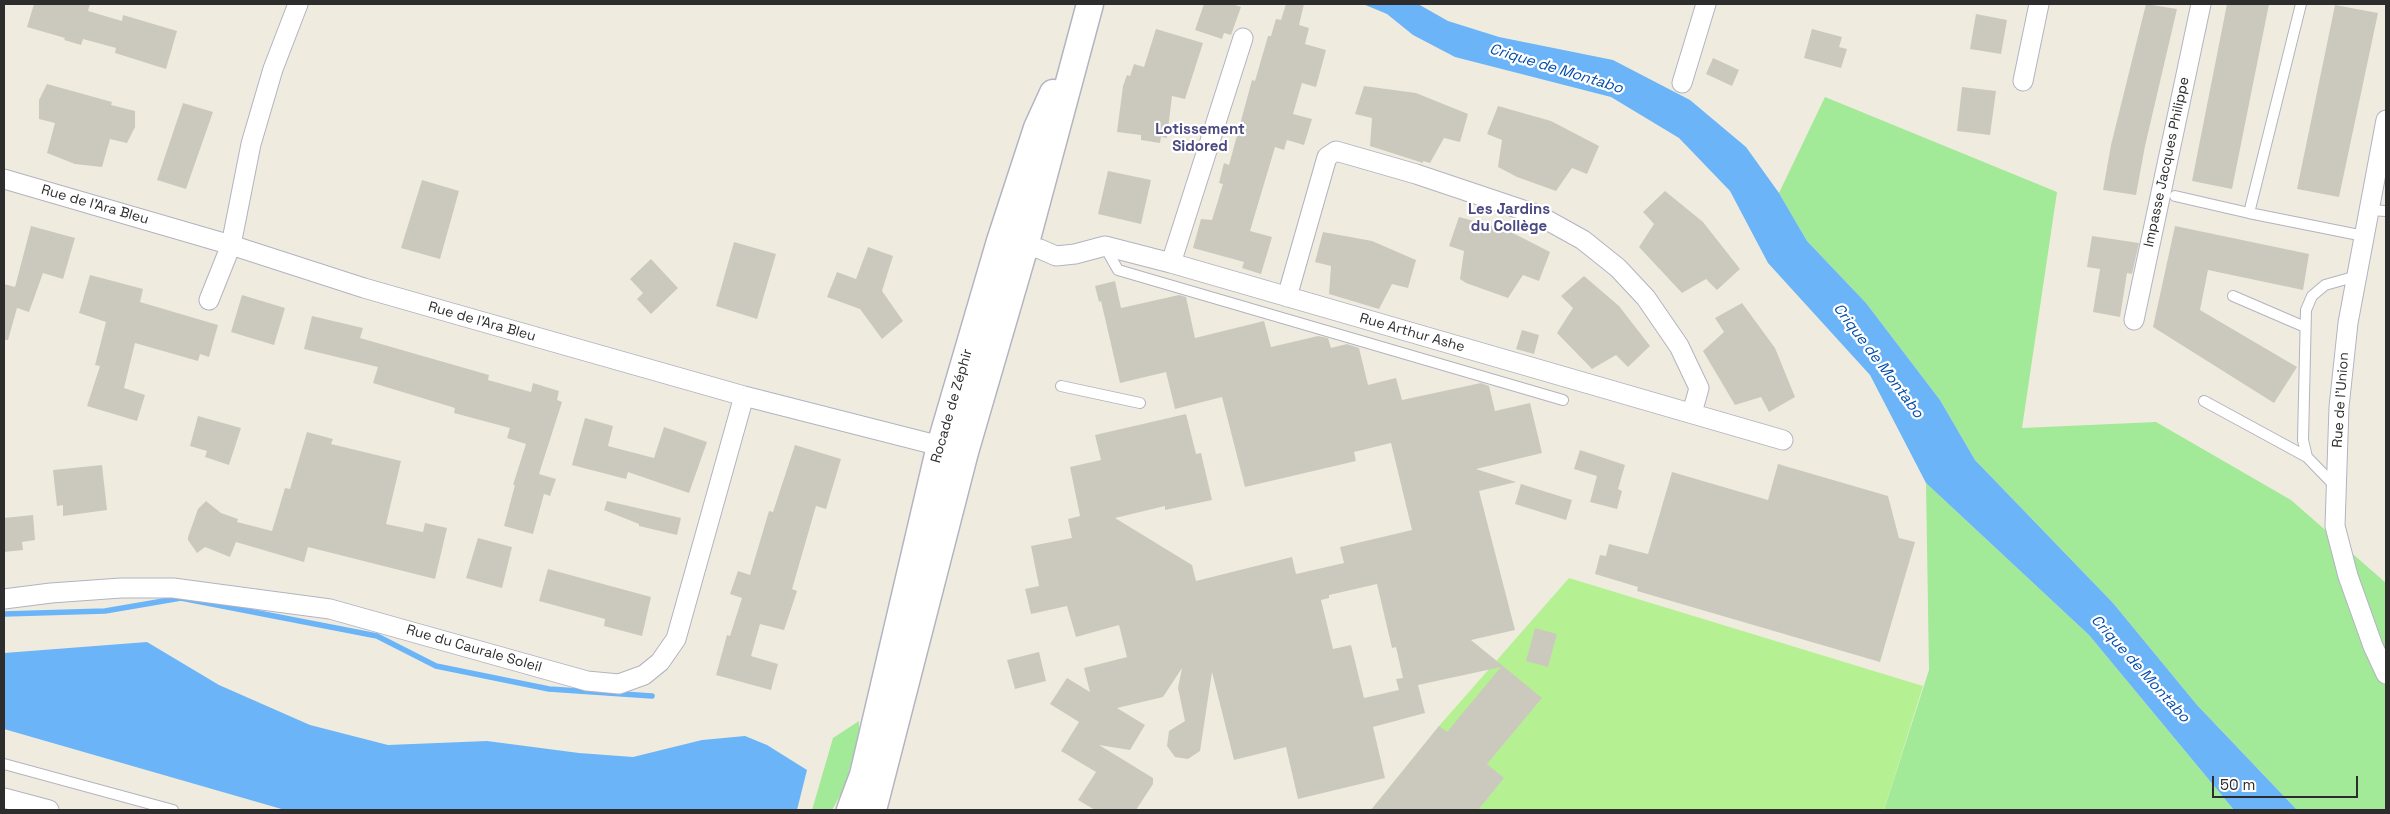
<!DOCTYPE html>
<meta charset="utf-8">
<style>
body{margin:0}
#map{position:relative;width:2390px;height:814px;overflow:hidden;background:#efecdf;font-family:"Space Grotesk",sans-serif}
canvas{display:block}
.frame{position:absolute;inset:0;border:5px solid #2d2d2d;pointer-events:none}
.scale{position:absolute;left:2212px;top:776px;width:146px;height:22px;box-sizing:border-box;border:2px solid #2d2d2d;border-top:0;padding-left:6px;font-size:15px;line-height:18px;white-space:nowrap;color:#2d2d2d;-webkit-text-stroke:4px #fff;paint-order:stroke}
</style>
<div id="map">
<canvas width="2390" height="814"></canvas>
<div class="frame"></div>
<div class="scale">50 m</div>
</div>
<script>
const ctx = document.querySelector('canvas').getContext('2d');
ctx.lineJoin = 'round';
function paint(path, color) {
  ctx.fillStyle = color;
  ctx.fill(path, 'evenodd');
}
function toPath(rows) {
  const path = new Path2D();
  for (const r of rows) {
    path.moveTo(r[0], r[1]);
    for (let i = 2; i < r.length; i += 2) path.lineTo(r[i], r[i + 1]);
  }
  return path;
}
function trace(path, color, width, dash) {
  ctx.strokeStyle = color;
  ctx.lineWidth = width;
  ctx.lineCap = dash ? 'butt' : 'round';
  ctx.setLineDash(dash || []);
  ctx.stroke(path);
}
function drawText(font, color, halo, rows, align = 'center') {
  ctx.font = font + ' "Space Grotesk",sans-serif';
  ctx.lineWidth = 4.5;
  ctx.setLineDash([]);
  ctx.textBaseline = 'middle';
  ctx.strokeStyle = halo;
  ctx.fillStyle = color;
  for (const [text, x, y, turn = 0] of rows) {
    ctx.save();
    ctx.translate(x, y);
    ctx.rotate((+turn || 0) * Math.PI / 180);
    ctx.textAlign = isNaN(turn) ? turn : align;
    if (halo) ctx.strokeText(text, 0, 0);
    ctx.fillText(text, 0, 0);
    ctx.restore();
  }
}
paint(toPath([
 [1825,97,2057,192,2022,428,2156,422,2291,500,2386,583,2386,810,2297,810,2197,705,2113,603,1975,460,1940,400,1866,303,1807,241,1779,193],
 [1926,483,2089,635,2234,810,1884,810,1929,670],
 [859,721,859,732,845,787,832,810,812,810,833,738]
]), '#a2e998');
paint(toPath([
 [1569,578,1923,686,1884,810,1371,810,1439,726]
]), '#b5f193');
paint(toPath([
 [1363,4,1418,4,1448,21,1499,37,1613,60,1690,100,1746,147,1779,193,1807,241,1866,303,1940,400,1975,460,2113,603,2197,705,2297,810,2234,810,2089,635,1926,483,1870,375,1768,263,1730,191,1679,138,1611,97,1455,57,1413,35,1387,14],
 [147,642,219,685,310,725,388,745,487,741,579,753,633,757,702,740,745,736,767,745,807,770,797,810,285,810,4,729,4,653]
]), '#6bb4f8');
trace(toPath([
 [4,614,105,611,181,598,377,636,436,666,549,689,652,696]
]), '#6bb4f8', 5.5);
paint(toPath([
 [34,4,90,4,88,11,122,21,123,15,177,31,166,69,115,53,116,48,83,39,81,45,64,40,65,38,27,27],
 [1204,4,1232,4,1241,7,1231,35,1224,33,1222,39,1195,30],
 [1286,4,1304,4,1299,25,1309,28,1305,44,1326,50,1316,87,1302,83,1293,114,1312,119,1304,145,1287,140,1284,150,1275,147,1250,231,1272,237,1261,274,1242,268,1244,262,1193,248,1201,219,1212,220,1223,184,1219,183,1224,163,1229,165,1252,80,1255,81,1268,36,1271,36,1276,19,1281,20],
 [2146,4,2177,9,2145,146,2136,195,2103,190,2111,145],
 [2227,4,2269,4,2232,189,2192,181],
 [2335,5,2378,13,2339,197,2297,189],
 [1976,14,2007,20,2001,54,1970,49],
 [1156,29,1203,43,1185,99,1172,96,1167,138,1161,137,1160,143,1141,140,1141,135,1117,132,1123,86,1127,75,1130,76,1134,64,1144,67],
 [1812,29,1842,37,1839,47,1847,49,1841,68,1804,58],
 [1713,58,1739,70,1732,86,1706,74],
 [47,84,112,102,111,105,135,111,135,127,127,143,110,139,102,167,75,164,47,153,55,123,39,119,39,100],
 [1364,86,1416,93,1468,114,1460,142,1444,138,1430,163,1423,161,1423,163,1370,146,1372,118,1355,114],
 [1962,87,1996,91,1990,135,1957,131],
 [183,103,213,112,186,189,157,180],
 [1498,106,1551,121,1599,146,1587,174,1572,168,1556,191,1517,177,1498,167,1502,140,1487,134],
 [1108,171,1151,180,1141,224,1098,214],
 [422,180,459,191,440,259,401,248],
 [1665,191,1703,222,1740,269,1717,290,1706,279,1682,293,1639,247,1654,224,1643,212],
 [1459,217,1507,230,1550,252,1539,281,1523,275,1508,298,1466,283,1460,279,1464,251,1449,246],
 [31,226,75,238,63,279,43,273,29,312,17,308,8,340,4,340,4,284,15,287],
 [2175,226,2309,254,2303,290,2208,270,2200,310,2297,367,2274,403,2153,327],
 [1323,232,1372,241,1416,260,1408,288,1392,284,1379,309,1329,294,1331,266,1315,262],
 [2092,236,2139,243,2132,274,2127,273,2120,317,2093,312,2100,269,2087,267],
 [734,242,776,254,757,319,716,306],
 [868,247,893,256,882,291,903,321,882,339,860,309,827,297,837,272,856,279],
 [651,259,678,288,651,314,637,299,643,293,630,279],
 [90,275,143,289,140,302,218,325,209,357,200,354,198,361,135,343,124,388,145,395,137,421,87,406,100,366,95,365,106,322,79,313],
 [1584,276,1619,306,1650,346,1628,367,1616,355,1592,369,1557,333,1573,308,1561,296],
 [1115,281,1121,308,1179,295,1186,297,1195,338,1264,321,1271,347,1318,336,1328,338,1331,348,1347,344,1359,348,1368,385,1396,378,1402,400,1481,383,1489,386,1495,411,1530,403,1542,453,1476,469,1516,482,1479,491,1515,630,1471,640,1542,698,1487,764,1504,778,1478,810,1371,810,1439,726,1447,732,1501,667,1418,685,1425,713,1373,727,1385,778,1298,799,1286,747,1234,760,1212,672,1200,751,1188,759,1175,757,1167,746,1169,731,1185,721,1178,688,1182,668,1163,697,1117,708,1145,725,1130,750,1099,745,1153,778,1153,784,1136,810,1095,810,1078,800,1096,772,1061,751,1079,722,1050,704,1067,678,1090,692,1084,668,1127,657,1119,625,1076,637,1067,606,1031,614,1025,589,1039,586,1031,546,1072,538,1068,519,1080,516,1070,467,1101,460,1095,435,1186,414,1196,454,1201,453,1212,500,1165,510,1165,506,1115,518,1192,565,1196,581,1292,557,1296,574,1344,563,1340,547,1412,530,1391,443,1354,452,1356,461,1245,487,1222,397,1175,409,1166,372,1120,383,1101,301,1099,302,1095,286],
 [1377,584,1392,648,1396,647,1403,678,1396,679,1399,690,1364,698,1351,645,1333,649,1321,600,1329,598,1329,595],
 [242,295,285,308,274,345,231,332],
 [1742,303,1775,348,1795,397,1769,412,1761,397,1735,405,1703,351,1724,332,1715,318],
 [312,316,363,328,360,338,489,375,488,380,531,392,533,383,559,391,557,400,562,402,539,474,556,479,550,496,544,494,533,534,504,526,515,485,513,485,526,444,507,438,510,428,454,413,455,408,373,383,378,367,304,349],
 [1522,330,1539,335,1534,354,1516,349],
 [198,416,241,428,229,465,205,457,207,451,190,446],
 [585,418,613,426,608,446,654,458,664,427,707,442,689,493,628,472,626,479,572,465],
 [307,432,333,439,331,444,401,461,386,524,423,532,425,523,447,528,435,579,308,547,304,562,236,542,230,557,205,547,197,553,188,540,188,537,198,509,206,501,221,513,238,519,237,522,272,531,285,488,290,489],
 [795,445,841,459,826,509,816,506,792,589,797,591,784,630,760,624,751,656,778,664,771,690,716,675,727,635,730,636,742,598,730,594,738,571,750,575,769,511,773,512],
 [1580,450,1625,465,1618,489,1622,491,1617,509,1590,502,1597,476,1574,469],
 [1778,464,1888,496,1899,538,1915,542,1880,662,1637,591,1638,587,1595,574,1600,555,1606,556,1609,544,1648,554,1672,472,1768,500],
 [102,465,107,510,63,516,63,505,57,506,53,470],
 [1521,484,1572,500,1566,520,1515,504],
 [607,501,681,518,677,535,639,526,639,524,604,510],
 [33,515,35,540,22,542,23,550,4,552,4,518],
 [478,538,512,547,502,588,466,578],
 [548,569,651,597,642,636,604,626,605,619,539,601],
 [1535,628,1557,634,1548,667,1526,661],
 [1039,652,1046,681,1015,689,1007,660]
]), '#cbc9bd');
const service = toPath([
 [2301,4,2249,213,2364,236],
 [2175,196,2249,213],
 [2369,210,2386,211],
 [1105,247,1118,270,1563,400],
 [2233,296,2305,327],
 [1061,386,1140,403],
 [2204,401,2307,457],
 [2336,487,2307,457,2303,440,2306,310,2312,296,2325,285,2357,276],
 [4,764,173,810]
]);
const minor = toPath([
 [2023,81,2039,4],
 [1682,83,1706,4],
 [2386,120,2348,323,2339,407,2335,526,2348,576,2373,646,2386,674],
 [4,179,231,245,364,288,448,312,744,396,952,449],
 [1013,243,1040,249,1056,256,1075,254,1105,246,1171,263,1783,440],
 [1171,263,1243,38],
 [1287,297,1327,157,1336,151,1416,174,1538,215,1583,240,1618,268,1646,298,1679,346,1699,388,1692,413],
 [209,300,231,245,251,144,273,69,298,4],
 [2134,320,2201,4],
 [4,599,51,593,121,588,173,588,330,609,587,681,619,684,644,675,660,662,676,639,744,396],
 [4,798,49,810]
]);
const secondary = toPath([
 [850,810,863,775,940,446,1000,241,1037,128,1053,93],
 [873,810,965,452,1025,246,1090,4]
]);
trace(service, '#b3b3c1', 12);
trace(minor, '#b3b3c1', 21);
trace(secondary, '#b3b3c1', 29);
trace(service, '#fff', 10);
trace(minor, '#fff', 19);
trace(secondary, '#fff', 26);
drawText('14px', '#2d2d2d', '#fff', [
 ["Impasse Jacques Philippe",2167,162,-78],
 ["Rue de l'Ara Bleu",95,205,16],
 ["Rue de l'Ara Bleu",482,322,16],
 ["Rue Arthur Ashe",1412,333,16],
 ["Rue de l'Union",2341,400,-86],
 ["Rocade de Zéphir",952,406,-74],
 ["Rue du Caurale Soleil",474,649,16]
]);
drawText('italic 15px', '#034dab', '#fff', [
 ["Crique de Montabo",1556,69,17],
 ["Crique de Montabo",1878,361,53],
 ["Crique de Montabo",2140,669,48]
]);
drawText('bold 15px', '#4b4982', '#fff', [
 ["Lotissement",1200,130],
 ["Sidored",1200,147],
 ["Les Jardins",1509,210],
 ["du Collège",1509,227]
]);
</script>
